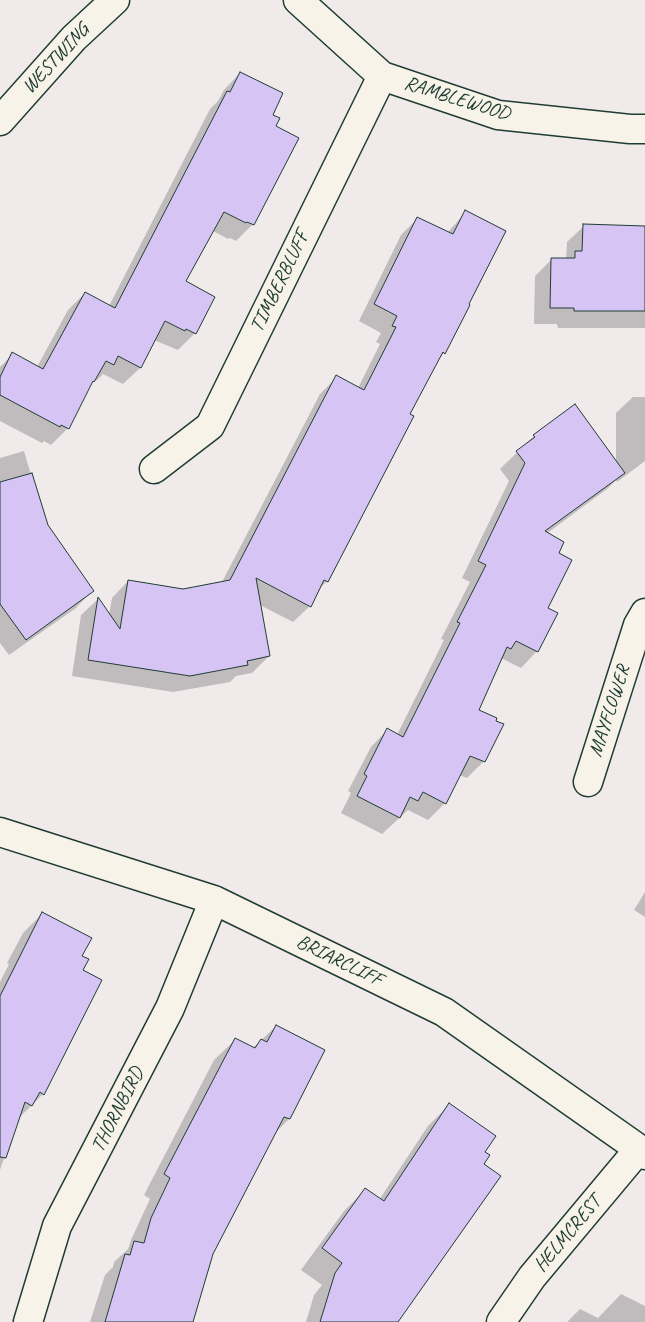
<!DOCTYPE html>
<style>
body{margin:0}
canvas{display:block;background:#f0eaeb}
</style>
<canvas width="645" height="1322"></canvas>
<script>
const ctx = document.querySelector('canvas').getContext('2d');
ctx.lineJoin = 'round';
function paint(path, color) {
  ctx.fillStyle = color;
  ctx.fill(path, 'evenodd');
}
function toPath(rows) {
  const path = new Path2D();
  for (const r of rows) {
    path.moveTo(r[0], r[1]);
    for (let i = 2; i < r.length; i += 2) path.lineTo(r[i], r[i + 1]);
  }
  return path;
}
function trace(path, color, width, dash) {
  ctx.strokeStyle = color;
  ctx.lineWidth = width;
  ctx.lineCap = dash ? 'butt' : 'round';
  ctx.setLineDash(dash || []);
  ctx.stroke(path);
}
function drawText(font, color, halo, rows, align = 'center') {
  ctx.font = font + ' Caveat,sans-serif';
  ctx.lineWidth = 4;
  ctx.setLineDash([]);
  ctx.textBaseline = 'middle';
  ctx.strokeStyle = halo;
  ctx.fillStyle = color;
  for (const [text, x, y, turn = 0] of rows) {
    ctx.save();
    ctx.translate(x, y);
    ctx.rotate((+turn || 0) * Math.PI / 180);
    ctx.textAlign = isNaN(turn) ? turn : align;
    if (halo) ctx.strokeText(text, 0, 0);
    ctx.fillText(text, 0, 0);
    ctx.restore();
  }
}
paint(toPath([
 [240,73,271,115,274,127,253,224,236,241,230,238,228,239,213,231,185,281,214,298,195,333,178,350,154,340,140,368,123,384,103,374,96,381,94,380,90,385,68,428,51,445,44,441,42,443,0,421,0,367,13,354,37,367,68,310,85,293,109,306,210,109,218,101,224,90],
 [466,212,444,353,438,359,408,415,327,581,318,590,310,606,293,622,260,605,269,656,252,673,236,676,230,682,173,692,72,676,81,615,98,599,109,615,112,598,128,581,183,590,222,582,320,394,337,377,358,388,380,344,376,342,381,333,359,321,401,235,418,218,447,233],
 [584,226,645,227,645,328,558,328,557,324,534,324,535,276,551,260,566,260,567,242],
 [633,397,645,397,645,461,617,482,616,480,607,489,546,534,557,553,537,651,521,668,501,658,478,711,484,761,467,778,459,775,445,803,428,820,408,810,382,834,341,813,351,793,348,791,371,747,387,730,397,735,444,640,441,639,470,582,462,578,509,481,500,469,534,436,616,462,616,413],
 [24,451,46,526,92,591,76,608,9,655,0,643,0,458],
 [645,892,645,917,634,910],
 [42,914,81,956,81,970,43,1094,17,1120,0,1170,0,982,9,964,7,963,23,933],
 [276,1026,289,1119,275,1133,212,1254,192,1322,90,1322,105,1275,113,1267,114,1262,128,1249,131,1240,150,1199,144,1195,214,1060,235,1040,253,1048],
 [449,1105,483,1152,397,1322,306,1322,314,1295,322,1285,301,1270,344,1211,365,1190,379,1200,428,1126],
 [621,1294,645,1306,645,1322,567,1322,580,1309,598,1318]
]), '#0003');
const building = toPath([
 [240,72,283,93,273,115,280,118,276,126,299,138,254,225,247,222,246,223,224,212,186,281,215,297,196,334,186,329,185,331,165,321,141,368,118,356,114,365,106,361,94,382,93,381,69,429,61,425,60,427,0,395,0,377,12,352,43,369,85,292,115,308,227,91,230,92,240,72],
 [465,210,506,231,469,304,470,305,445,354,443,352,410,414,414,416,328,582,324,580,311,607,256,578,270,656,247,661,248,665,190,676,88,660,98,597,120,629,128,580,183,589,230,580,336,375,364,390,396,327,392,326,397,316,374,304,417,217,453,234,465,210],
 [583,224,645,226,645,311,574,311,574,308,550,308,551,258,575,258,575,251,582,251,583,224],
 [575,404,625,473,545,531,564,542,559,553,572,560,548,608,558,613,538,652,516,641,511,649,507,647,479,710,497,718,496,721,504,724,485,762,470,756,446,804,423,792,418,801,410,797,400,818,357,796,367,776,364,774,387,728,403,737,460,623,457,622,486,565,478,561,525,463,516,451,535,437,533,435,575,404],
 [32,473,48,525,94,591,26,640,0,604,0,482,32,473],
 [42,912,92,938,82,956,89,959,83,970,102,980,44,1095,40,1092,32,1106,25,1102,6,1158,0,1157,0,996,42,912],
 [276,1025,325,1050,290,1119,284,1117,213,1254,193,1322,105,1322,125,1254,130,1255,134,1241,144,1243,151,1218,170,1178,164,1174,235,1038,255,1048,261,1039,267,1042,276,1025],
 [449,1103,496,1136,485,1152,490,1155,484,1164,501,1176,398,1322,320,1322,335,1273,342,1263,322,1248,365,1188,384,1201,449,1103]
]);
paint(building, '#d6c4f5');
trace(building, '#1f3d34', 1);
const minor = toPath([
 [298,0,382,76,498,115,630,129,645,129],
 [0,121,74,38,115,0],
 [154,469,210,426,382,76],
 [588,782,638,625,645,613],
 [0,832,214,900,444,1012,639,1149,645,1155],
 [28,1322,57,1226,170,1008,214,900],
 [501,1322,532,1277,639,1149]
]);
trace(minor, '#1f3d34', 31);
trace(minor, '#f7f3e8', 28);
drawText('20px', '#1f3d34', '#f7f3e8', [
 ["WESTWING",56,59,-47],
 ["RAMBLEWOOD",457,99,17],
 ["TIMBERBLUFF",280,282,-64],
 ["MAYFLOWER",610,711,-72],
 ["BRIARCLIFF",339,961,26],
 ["THORNBIRD",118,1110,-63],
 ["HELMCREST",568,1234,-50]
]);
</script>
